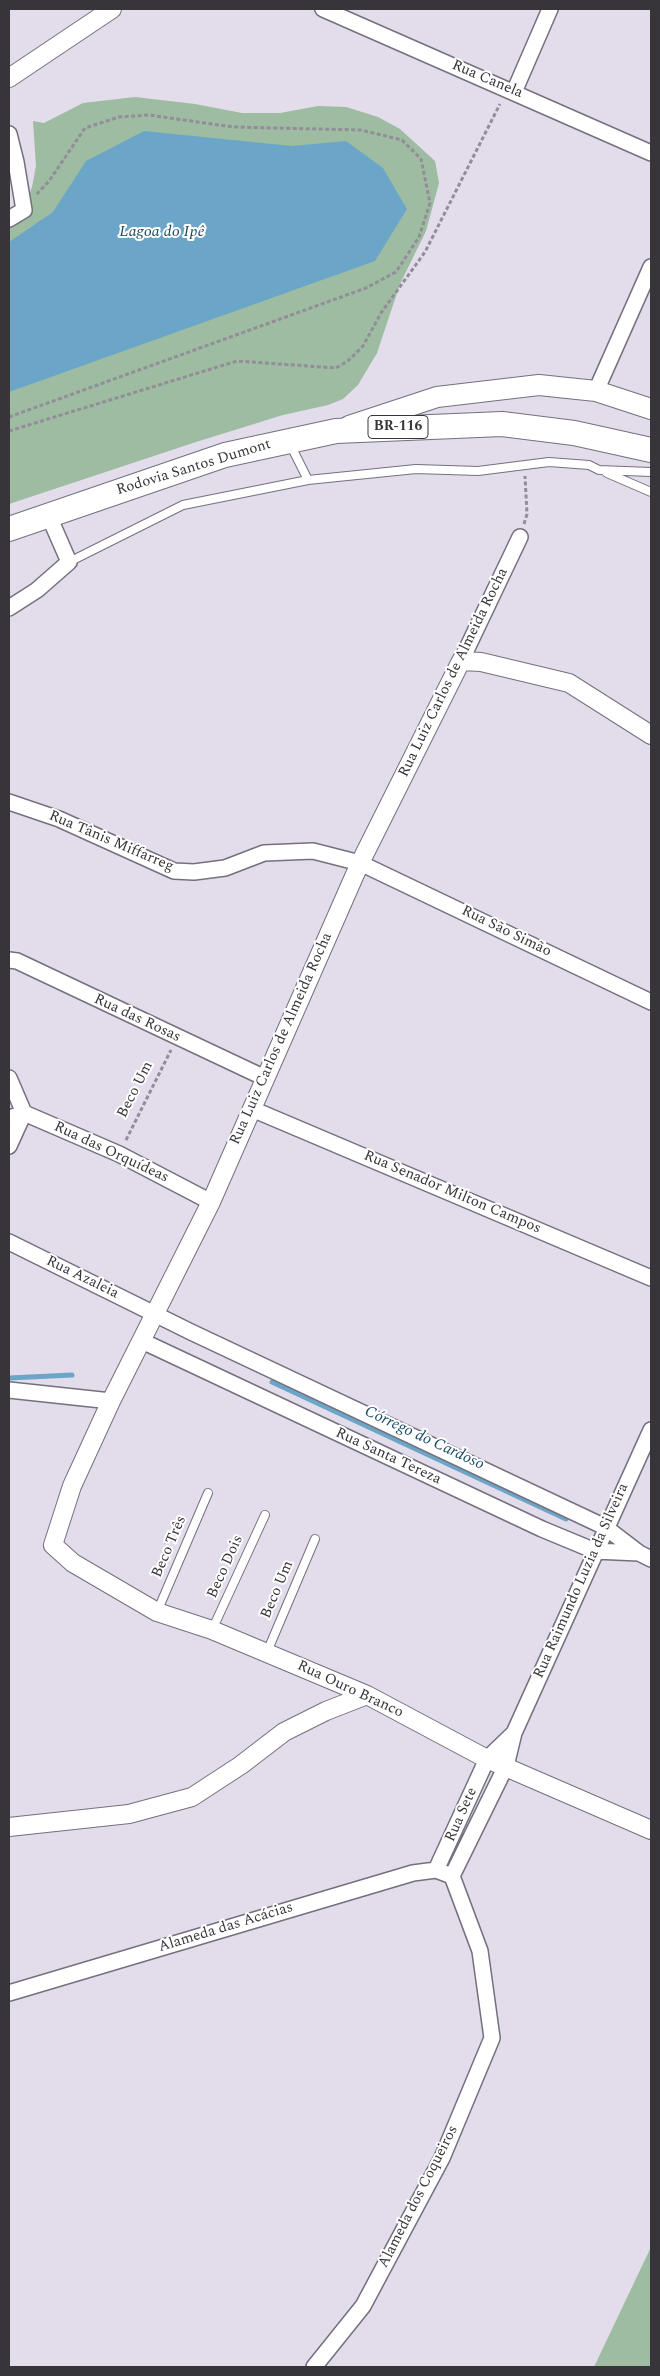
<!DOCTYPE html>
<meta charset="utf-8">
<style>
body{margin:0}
#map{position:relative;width:660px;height:2376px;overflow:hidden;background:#e2dceb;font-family:Spectral,serif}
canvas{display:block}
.frame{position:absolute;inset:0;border:10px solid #37343a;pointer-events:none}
</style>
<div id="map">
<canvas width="660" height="2376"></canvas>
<div class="frame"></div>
</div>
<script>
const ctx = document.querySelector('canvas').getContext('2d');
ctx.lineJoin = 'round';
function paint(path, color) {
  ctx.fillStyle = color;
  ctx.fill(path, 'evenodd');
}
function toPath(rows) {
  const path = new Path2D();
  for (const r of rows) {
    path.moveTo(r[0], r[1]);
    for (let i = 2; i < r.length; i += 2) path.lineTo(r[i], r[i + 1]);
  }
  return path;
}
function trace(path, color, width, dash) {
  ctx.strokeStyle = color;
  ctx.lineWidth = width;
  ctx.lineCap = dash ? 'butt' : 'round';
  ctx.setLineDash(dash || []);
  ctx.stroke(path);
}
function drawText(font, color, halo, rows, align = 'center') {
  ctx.font = font + ' Spectral,serif';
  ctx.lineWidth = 4;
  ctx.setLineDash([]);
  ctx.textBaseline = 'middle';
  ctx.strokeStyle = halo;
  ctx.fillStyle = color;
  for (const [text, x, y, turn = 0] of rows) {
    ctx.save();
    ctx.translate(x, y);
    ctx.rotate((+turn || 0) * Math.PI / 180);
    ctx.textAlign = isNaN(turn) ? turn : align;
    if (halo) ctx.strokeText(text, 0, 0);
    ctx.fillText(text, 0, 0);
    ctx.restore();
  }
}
paint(toPath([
 [135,97,195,104,242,113,280,113,318,106,346,107,378,117,400,129,435,161,439,183,426,231,400,284,377,353,358,385,343,399,328,405,283,415,196,442,9,504,9,223,22,214,32,187,36,166,33,121,44,123,83,103],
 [651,2247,651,2367,594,2367]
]), '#9dbca1');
paint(toPath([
 [144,131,292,146,346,141,383,168,407,209,375,261,9,392,9,242,53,212,86,161]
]), '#6ba6c8');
trace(toPath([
 [9,1378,72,1375],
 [272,1382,566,1519]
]), '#6ba6c8', 5);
const service = toPath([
 [290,444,308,480],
 [607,473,651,492],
 [69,562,183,505,308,480,416,469,478,471,549,462,589,465,599,470,651,472],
 [157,1612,208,1493],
 [212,1630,265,1515],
 [267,1652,315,1539]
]);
const minor = toPath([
 [323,9,651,153],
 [514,92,550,9],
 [9,134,16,162,24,210,9,219],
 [596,391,651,267],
 [9,608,37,590,69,562,48,514],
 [461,661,520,537],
 [9,802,59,819,174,871,194,872,225,868,264,853,313,851,360,863,651,1002],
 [9,960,17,961,265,1078],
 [9,1078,24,1113,9,1146],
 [252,1109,651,1278],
 [9,1118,24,1113,119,1154,211,1202],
 [9,1242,191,1332,605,1527,639,1553,651,1559],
 [142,1341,542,1529,595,1551,639,1553],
 [9,1390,111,1401],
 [436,1870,487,1759,514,1733],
 [452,1876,506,1766,514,1733,651,1430],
 [9,1993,413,1873,436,1870,452,1876,480,1951,492,2038,442,2158,363,2306,314,2367]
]);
const tertiary = toPath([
 [9,78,112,9],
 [651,735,569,683,481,662,461,661,360,863,211,1202,111,1401,72,1486,53,1545,73,1563,157,1612,212,1630,367,1695,487,1759,651,1830],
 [9,1827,129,1814,192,1797,241,1765,284,1732,326,1711,367,1695]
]);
const secondary = toPath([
 [349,426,437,397,539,385,596,391,651,409]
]);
const trunk = toPath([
 [9,529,225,455,336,431,502,424,574,433,651,450]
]);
trace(service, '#75707d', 10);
trace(minor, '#75707d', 18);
trace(tertiary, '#75707d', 20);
trace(secondary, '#75707d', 22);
trace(trunk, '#75707d', 26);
trace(toPath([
 [9,417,366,288,396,272,419,237,430,203,421,159,402,140,361,130,233,127,149,115,119,117,85,128,49,181,36,195],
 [9,431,237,361,336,368,349,360,363,346,381,313,425,252,500,104],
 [524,524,527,514,525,476],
 [126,1140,171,1050]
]), '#928d98', 3, [4, 2.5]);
trace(service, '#fff', 8);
trace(minor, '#fff', 15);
trace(tertiary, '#fff', 18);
trace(secondary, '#fff', 20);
trace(trunk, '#fff', 24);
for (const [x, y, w] of [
 [398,427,60]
]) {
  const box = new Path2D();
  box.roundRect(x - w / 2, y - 11.5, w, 23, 4);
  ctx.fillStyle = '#fff';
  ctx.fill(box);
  trace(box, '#37343a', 1);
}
drawText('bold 14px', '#37343a', null, [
 ["BR-116",398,427]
]);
drawText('15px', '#37343a', '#fff', [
 ["Rua Canela",487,80,23],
 ["Rodovia Santos Dumont",194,468,-17],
 ["Rua Luiz Carlos de Almeida Rocha",454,673,-64],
 ["Rua Tânis Miffarreg",111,842,23],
 ["Rua São Simão",506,932,26],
 ["Rua das Rosas",137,1019,25],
 ["Rua Luiz Carlos de Almeida Rocha",282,1039,-66],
 ["Beco Um",136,1090,-63],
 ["Rua das Orquídeas",111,1153,25],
 ["Rua Senador Milton Campos",452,1193,23],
 ["Rua Azaleia",82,1278,26],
 ["Rua Santa Tereza",388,1457,25],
 ["Beco Três",170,1547,-67],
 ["Beco Dois",226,1567,-66],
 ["Rua Raimundo Luzia da Silveira",582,1581,-66],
 ["Beco Um",278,1590,-67],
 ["Rua Ouro Branco",350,1690,25],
 ["Rua Sete",462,1815,-66],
 ["Alameda das Acácias",226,1928,-17],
 ["Alameda dos Coqueiros",419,2197,-63]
]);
drawText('italic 16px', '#1a4a62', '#fff', [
 ["Lagoa do Ipê",162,233],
 ["Córrego do Cardoso",424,1439,25]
]);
</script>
